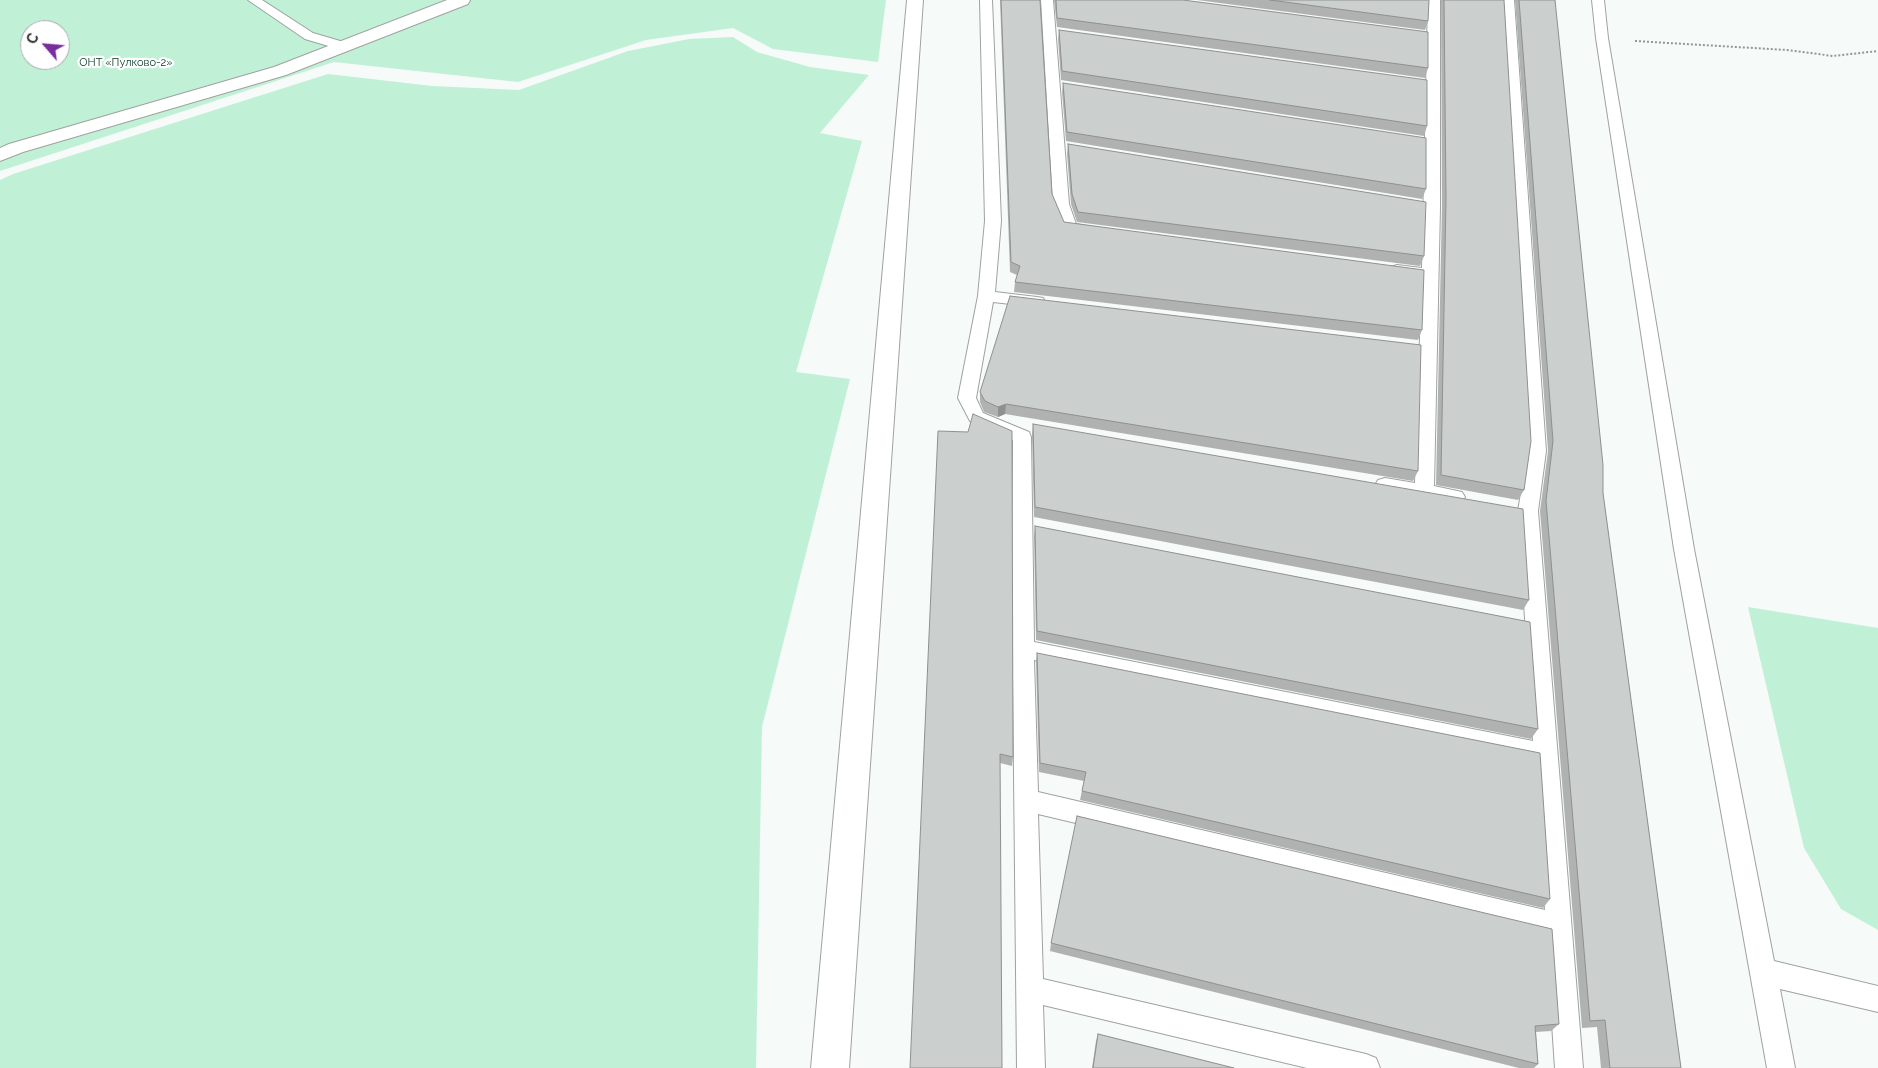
<!DOCTYPE html>
<meta charset="utf-8">
<style>
body{margin:0}
#map{position:relative;width:1878px;height:1068px;overflow:hidden;background:#f6faf8;font-family:Raleway,sans-serif}
canvas{display:block}
.north{position:absolute;left:20px;top:20px;width:50px;height:50px;box-sizing:border-box;background:#fff;border:1px solid #aaa;border-radius:50%;rotate:297deg;font-size:14px;font-weight:700;line-height:20px;text-align:center;color:#2a2b2b}
.north::after{content:'';display:block;margin:auto;width:18px;height:22px;background:#792ea0;clip-path:polygon(50% 0,100% 100%,50% 72%,0 100%)}
</style>
<div id="map">
<canvas width="1878" height="1068"></canvas>
<div class="north">С</div>
</div>
<script>
const ctx = document.querySelector('canvas').getContext('2d');
ctx.lineJoin = 'round';
function paint(path, color) {
  ctx.fillStyle = color;
  ctx.fill(path, 'evenodd');
}
function toPath(rows) {
  const path = new Path2D();
  for (const r of rows) {
    path.moveTo(r[0], r[1]);
    for (let i = 2; i < r.length; i += 2) path.lineTo(r[i], r[i + 1]);
  }
  return path;
}
function trace(path, color, width, dash) {
  ctx.strokeStyle = color;
  ctx.lineWidth = width;
  ctx.lineCap = dash ? 'butt' : 'round';
  ctx.setLineDash(dash || []);
  ctx.stroke(path);
}
function drawText(font, color, halo, rows, align = 'center') {
  ctx.font = font + ' Raleway,sans-serif';
  ctx.lineWidth = 4.5;
  ctx.setLineDash([]);
  ctx.textBaseline = 'middle';
  ctx.strokeStyle = halo;
  ctx.fillStyle = color;
  for (const [text, x, y, turn = 0] of rows) {
    ctx.save();
    ctx.translate(x, y);
    ctx.rotate((+turn || 0) * Math.PI / 180);
    ctx.textAlign = isNaN(turn) ? turn : align;
    if (halo) ctx.strokeText(text, 0, 0);
    ctx.fillText(text, 0, 0);
    ctx.restore();
  }
}
paint(toPath([
 [0,0,886,0,878,62,773,49,733,28,646,40,518,82,334,62,0,171],
 [30,30,60,30,60,60,30,60],
 [733,37,757,52,810,67,869,75,820,133,862,141,796,372,850,379,762,727,756,1068,0,1068,0,180,13,174,328,74,432,86,519,90,628,51,689,39],
 [1748,607,1878,628,1878,930,1841,909,1804,848]
]), '#c0f1d7');
const service = toPath([
 [248,0,262,0,313,33,347,43,348,46,342,50,305,39,248,0],
 [980,0,992,0,1001,221,995,292,1037,297,1043,298,1045,302,1043,306,1037,307,993,302,976,398,983,413,1029,432,1031,437,1034,642,1533,741,1518,511,1528,451,1502,0,1514,0,1546,451,1538,511,1583,1068,1555,1068,1546,935,1038,814,1043,979,1366,1054,1376,1058,1380,1068,1307,1068,1043,1005,1045,1068,1017,1068,1012,579,1013,440,970,421,958,398,978,296,985,221,980,0],
 [1034,660,1535,761,1545,910,1038,792,1034,660],
 [1041,0,1053,0,1069,204,1076,224,1097,228,1099,231,1097,234,1091,236,1065,231,1053,204,1041,0],
 [1428,0,1440,0,1440,207,1434,486,1462,492,1465,497,1462,502,1455,504,1385,492,1378,490,1375,485,1378,480,1385,478,1415,483,1422,278,1397,275,1391,273,1389,270,1391,267,1397,265,1422,268,1428,0],
 [1592,0,1604,0,1608,38,1694,549,1774,961,1878,986,1878,1012,1780,989,1795,1068,1767,1068,1674,549,1596,38,1592,0]
]);
const minor = toPath([
 [447,0,470,0,468,4,286,75,23,152,0,161,0,148,9,144,274,67,447,0],
 [907,0,923,0,849,1068,811,1068,907,0]
]);
trace(service, '#9ea2a0', 2);
trace(minor, '#9ea2a0', 2);
trace(toPath([
 [1635,41,1787,50,1833,56,1878,51]
]), '#939694', 2, [2, 2]);
paint(service, '#fff');
paint(minor, '#fff');
paint(toPath([
 [1000,0,1040,0,1052,194,1064,222,1422,330,1418,340,1014,292,1015,282,1017,275,1010,272],
 [1054,0,1183,0,1428,68,1425,78,1057,27],
 [1197,0,1429,0,1428,21,1425,30],
 [1441,0,1504,0,1524,490,1518,500,1436,485,1442,207],
 [1515,0,1555,0,1603,493,1681,1068,1601,1068,1597,1027,1582,1028,1540,511,1548,451],
 [1059,30,1427,126,1424,136,1061,80,1058,39],
 [1063,83,1426,189,1422,199,1066,141,1062,92],
 [1068,144,1424,256,1420,266,1077,222,1071,204,1067,154],
 [980,392,1418,471,1413,481,1005,414,998,417,984,412,980,402],
 [1033,424,1529,600,1523,610,1034,517,1032,434],
 [938,431,1013,757,1012,766,1000,763],
 [1035,526,1538,729,1531,739,1036,640,1034,536],
 [1037,653,1550,899,1543,908,1080,800,1084,781,1039,772,1036,662],
 [1051,943,1559,1024,1551,1031,1536,1032,1538,1064,1534,1068,1519,1068,1050,951],
 [1098,1034,1234,1068,1092,1068,1096,1041]
]), '#afb2b0');
paint(toPath([
 [1006,404,1005,414,998,417,998,407]
]), '#8e9190');
const building = toPath([
 [1001,0,1040,0,1052,194,1064,222,1424,270,1422,330,1015,282,1020,266,1011,262,1001,0],
 [1056,0,1183,0,1428,32,1428,68,1057,18,1056,0],
 [1270,0,1429,0,1428,21,1270,0],
 [1444,0,1504,0,1531,441,1524,490,1441,475,1446,197,1444,0],
 [1519,0,1555,0,1603,465,1603,493,1681,1068,1610,1068,1605,1020,1590,1021,1546,501,1553,441,1519,0],
 [1059,30,1427,80,1427,126,1062,71,1059,30],
 [1063,83,1426,138,1426,189,1067,132,1063,83],
 [1068,144,1426,202,1424,256,1078,212,1072,194,1068,144],
 [1010,296,1421,345,1418,471,1006,404,998,407,985,401,980,392,1010,296],
 [973,414,1012,431,1013,757,1000,754,1002,1068,910,1068,938,431,968,432,973,414],
 [1033,424,1523,509,1529,600,1035,507,1033,424],
 [1035,526,1530,622,1538,729,1037,631,1035,526],
 [1037,653,1540,753,1550,899,1082,791,1086,772,1040,763,1037,653],
 [1077,816,1552,929,1559,1024,1535,1026,1538,1064,1051,943,1077,816],
 [1098,1034,1234,1068,1093,1068,1098,1034]
]);
paint(building, '#cbcfcd');
trace(building, '#8e9190', 1);
drawText('11px', '#033724', '#fff', [
 ["ОНТ «Пулково-2»",126,63]
]);
</script>
